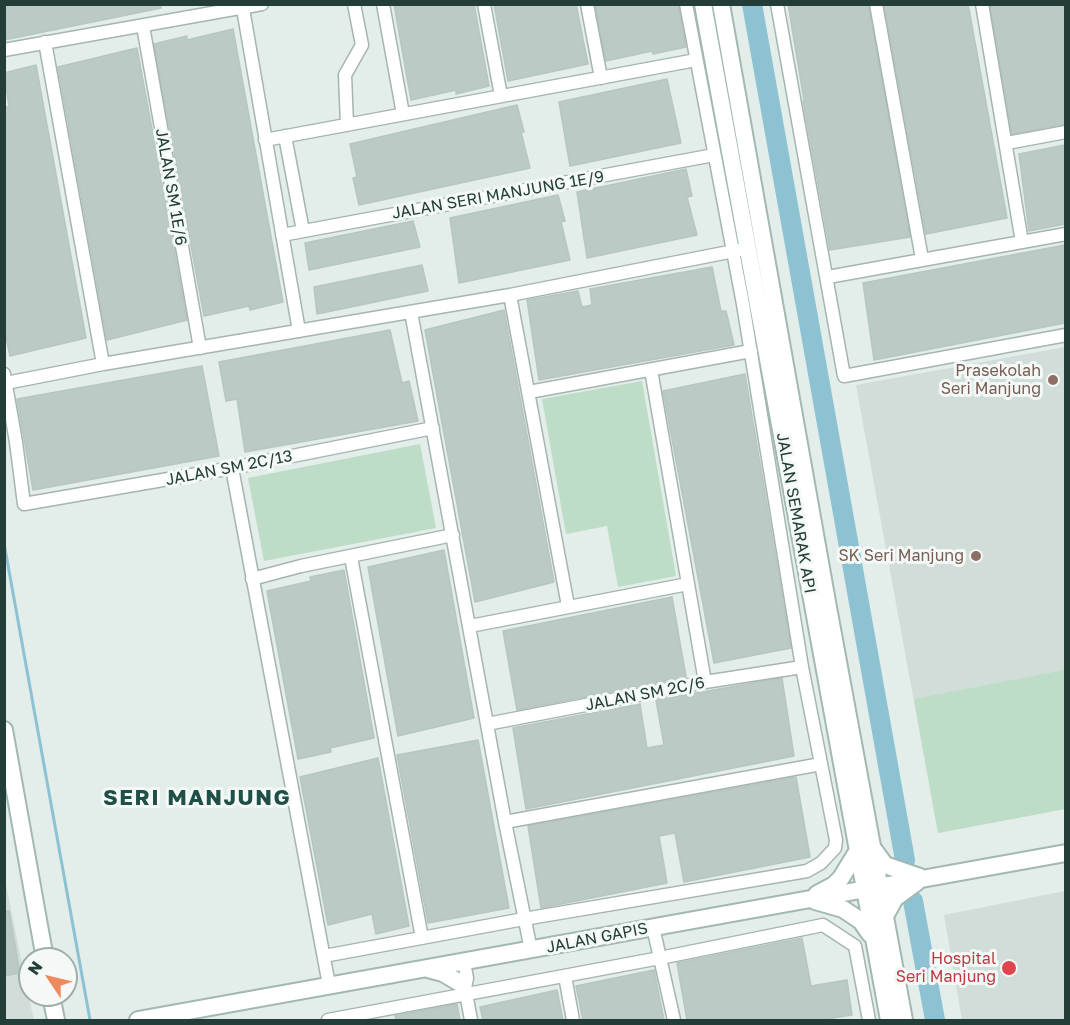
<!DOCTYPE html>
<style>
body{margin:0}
#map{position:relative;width:1070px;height:1025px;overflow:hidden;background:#e3ede9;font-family:"Golos Text",sans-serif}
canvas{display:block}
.frame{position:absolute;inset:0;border:6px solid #233e38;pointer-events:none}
.north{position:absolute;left:18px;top:947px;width:60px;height:60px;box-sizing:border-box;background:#f4f9f7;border:2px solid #a0aeab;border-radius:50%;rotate:305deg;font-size:16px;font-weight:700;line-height:24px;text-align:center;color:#233e38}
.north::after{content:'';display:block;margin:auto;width:21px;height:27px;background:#ef8a5f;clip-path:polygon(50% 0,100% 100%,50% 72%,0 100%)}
</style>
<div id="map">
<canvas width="1070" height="1025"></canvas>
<div class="frame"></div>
<div class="north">N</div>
</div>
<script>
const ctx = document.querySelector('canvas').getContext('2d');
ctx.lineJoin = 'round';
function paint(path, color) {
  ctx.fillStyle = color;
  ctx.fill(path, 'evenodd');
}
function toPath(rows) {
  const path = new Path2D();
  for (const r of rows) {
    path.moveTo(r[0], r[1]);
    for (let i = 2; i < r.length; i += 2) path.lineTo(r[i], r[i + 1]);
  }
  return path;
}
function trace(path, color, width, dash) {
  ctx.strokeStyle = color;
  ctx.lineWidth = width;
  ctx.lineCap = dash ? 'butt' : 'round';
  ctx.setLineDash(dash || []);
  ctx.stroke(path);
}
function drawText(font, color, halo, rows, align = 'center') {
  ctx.font = font + ' "Golos Text",sans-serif';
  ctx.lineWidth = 6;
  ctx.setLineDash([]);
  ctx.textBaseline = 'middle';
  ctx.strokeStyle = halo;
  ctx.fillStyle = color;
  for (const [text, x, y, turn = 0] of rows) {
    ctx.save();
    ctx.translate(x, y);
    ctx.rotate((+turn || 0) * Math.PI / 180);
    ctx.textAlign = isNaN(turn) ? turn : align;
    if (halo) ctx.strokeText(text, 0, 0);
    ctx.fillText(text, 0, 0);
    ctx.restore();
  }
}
paint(toPath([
 [1065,347,1065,809,938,833,856,385],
 [4,875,32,1012,34,1020,5,1020],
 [1065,891,1065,1020,962,1020,944,915]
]), '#d1ddd8');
paint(toPath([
 [642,381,676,576,618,587,607,526,566,534,542,399],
 [420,444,436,528,264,561,248,478],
 [1065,670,1065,809,938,833,914,699]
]), '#bdddc7');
trace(toPath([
 [4,543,90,1020]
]), '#8cc2d1', 3);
trace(toPath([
 [752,4,905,860],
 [913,901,935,1020]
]), '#8cc2d1', 20);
const building = toPath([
 [4,4,160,4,161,8,4,40,4,4],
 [394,4,474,4,489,86,456,94,456,90,411,100,394,4],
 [494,4,576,4,588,64,508,81,494,4],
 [595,4,678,4,686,47,653,54,652,51,606,61,595,4],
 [788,4,868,4,910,237,830,250,803,101,804,100,788,4],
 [884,4,968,4,1007,218,926,234,884,4],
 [990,4,1065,4,1065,124,1012,134,990,4],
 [233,29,283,302,250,310,249,306,204,316,154,44,187,36,187,40,233,29],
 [137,48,187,320,107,340,58,67,137,48],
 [36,65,86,338,10,356,4,328,4,107,9,107,4,73,36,65],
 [667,79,681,143,570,166,559,102,667,79],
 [517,105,524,132,521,132,530,168,359,205,353,178,357,177,350,144,517,105],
 [1065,145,1065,224,1029,231,1019,154,1065,145],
 [686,169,692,196,687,197,697,235,587,258,577,192,686,169],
 [558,195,565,221,561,222,570,260,459,283,450,218,558,195],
 [413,221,420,247,309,270,305,243,413,221],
 [1065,245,1065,323,874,360,863,283,1065,245],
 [422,265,428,291,317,314,314,287,422,265],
 [712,267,721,311,726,311,734,345,539,380,527,300,578,291,582,307,592,305,590,289,712,267],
 [504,310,554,582,475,602,425,330,504,310],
 [390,330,402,383,409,381,418,421,245,452,237,399,226,401,219,362,390,330],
 [202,366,219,456,33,490,17,399,202,366],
 [745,374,791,648,714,663,663,391,745,374],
 [444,550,474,718,398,736,368,567,444,550],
 [344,570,374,738,330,748,331,752,298,759,267,591,311,581,310,577,344,570],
 [672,597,686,677,517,710,503,631,672,597],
 [782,678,794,756,526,809,513,728,640,704,647,748,664,745,656,700,782,678],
 [478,740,509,908,428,923,397,755,478,740],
 [378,758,409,926,376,934,372,914,328,925,300,777,378,758],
 [796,777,810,857,684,882,675,833,659,836,667,883,541,908,528,826,796,777],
 [4,911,9,911,20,973,4,976,4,911],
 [802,938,811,986,847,980,852,1015,820,1020,687,1020,677,963,802,938],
 [654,970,664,1020,583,1020,576,986,654,970],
 [557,990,563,1020,483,1020,480,1007,557,990],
 [457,1004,460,1020,396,1020,395,1016,457,1004]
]);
paint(building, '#bbcac5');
trace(building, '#b6c6c0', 1.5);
const street = toPath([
 [383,4,403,114],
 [484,4,501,96],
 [587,4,601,78],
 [777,4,844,376,1066,335],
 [876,4,922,259],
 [982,4,1022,242],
 [243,9,299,331],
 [143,26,200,348],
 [45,42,103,364],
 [4,50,262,4],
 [347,125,345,75,362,45,354,4],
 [285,136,303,231],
 [265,140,696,60],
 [1007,143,1066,132],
 [282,235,714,155],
 [828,277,1066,234],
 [510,295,568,606],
 [411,312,505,822,531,950],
 [651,370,705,682],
 [4,374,16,442,24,504,232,468,433,428],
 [6,383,103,364,510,295,739,250],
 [529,392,751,351],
 [232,468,329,985],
 [351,557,422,938],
 [252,579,301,566,453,535],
 [470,626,688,584],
 [487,724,705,682,802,667],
 [505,822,821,764],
 [653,927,674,1020],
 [324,956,524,919,807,871,821,863,835,848,836,840,802,667,743,304,686,4],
 [464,962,467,978,465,988,471,1020],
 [565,976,573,1020],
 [328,1020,660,958,823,925,855,946,869,1020]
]);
const secondary = toPath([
 [703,4,889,1020],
 [721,4,827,602,904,1020],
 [4,730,45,959],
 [874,850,885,865,920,877],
 [817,894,834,885,841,878,857,852],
 [815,901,843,909,861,921,870,934],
 [885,916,895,898,917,882],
 [428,969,443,973,460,983],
 [51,995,56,1020],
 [138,1020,1066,853]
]);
trace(street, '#a6b5b0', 15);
trace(secondary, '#a2b8b2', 20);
trace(street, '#fff', 12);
trace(secondary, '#fff', 16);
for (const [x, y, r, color] of [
 [1053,380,6,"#8d6e63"],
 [976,556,6,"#8d6e63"],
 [1009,968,8,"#e0444e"]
]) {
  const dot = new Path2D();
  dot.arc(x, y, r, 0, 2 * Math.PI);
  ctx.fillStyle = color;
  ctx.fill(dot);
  trace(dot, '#f4f9f7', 2);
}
drawText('16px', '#233e38', '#f4f9f7', [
 ["JALAN SM 1E/6",171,187,80],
 ["JALAN SERI MANJUNG 1E/9",498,195,-10],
 ["JALAN SM 2C/13",229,468,-11],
 ["JALAN SEMARAK API",796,513,80],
 ["JALAN SM 2C/6",645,694,-11],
 ["JALAN GAPIS",597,938,-11]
]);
drawText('16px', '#785e54', '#f4f9f7', [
 ["Prasekolah",1041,371],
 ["Seri Manjung",1041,389],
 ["SK Seri Manjung",964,556]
], 'right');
drawText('16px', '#be3a42', '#f4f9f7', [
 ["Hospital",996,959],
 ["Seri Manjung",996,977]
], 'right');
ctx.letterSpacing = '1.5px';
drawText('bold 22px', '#1f5047', '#f4f9f7', [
 ["SERI MANJUNG",197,798]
]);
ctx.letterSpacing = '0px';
</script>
